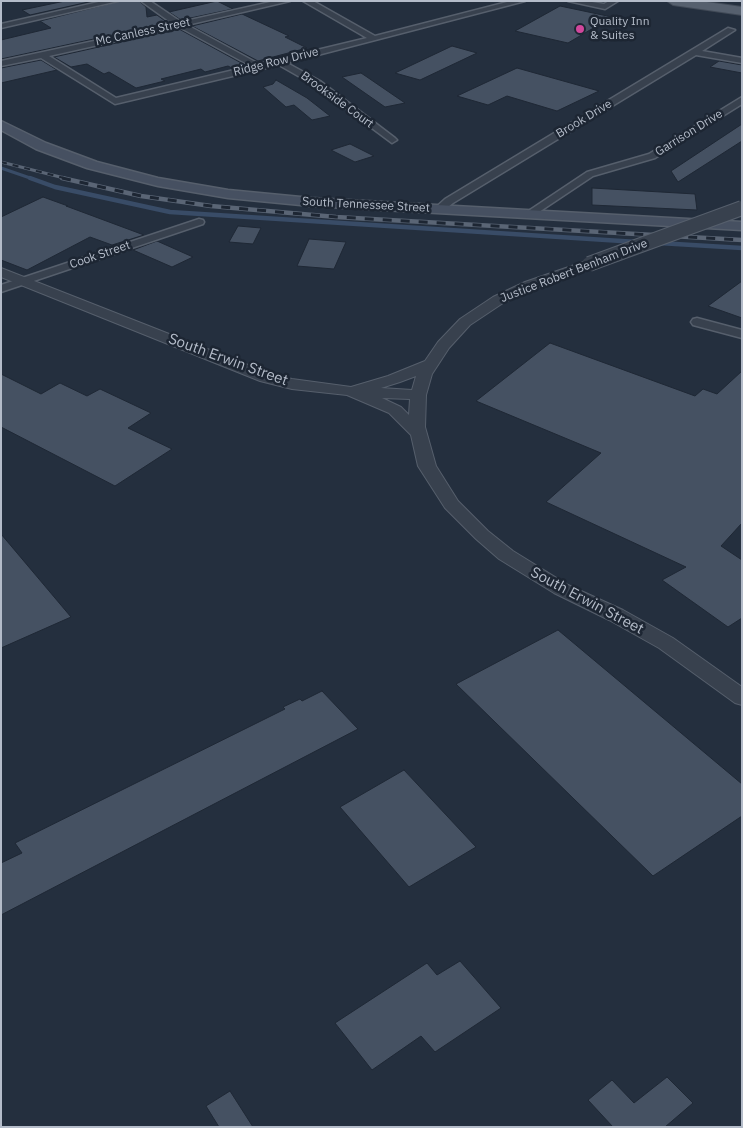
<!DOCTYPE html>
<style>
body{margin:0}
#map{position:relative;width:743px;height:1128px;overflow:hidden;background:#242f3e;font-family:"IBM Plex Sans",sans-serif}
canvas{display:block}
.frame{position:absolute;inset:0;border:2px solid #b4bcc9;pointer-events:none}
</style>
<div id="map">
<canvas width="743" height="1128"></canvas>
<div class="frame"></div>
</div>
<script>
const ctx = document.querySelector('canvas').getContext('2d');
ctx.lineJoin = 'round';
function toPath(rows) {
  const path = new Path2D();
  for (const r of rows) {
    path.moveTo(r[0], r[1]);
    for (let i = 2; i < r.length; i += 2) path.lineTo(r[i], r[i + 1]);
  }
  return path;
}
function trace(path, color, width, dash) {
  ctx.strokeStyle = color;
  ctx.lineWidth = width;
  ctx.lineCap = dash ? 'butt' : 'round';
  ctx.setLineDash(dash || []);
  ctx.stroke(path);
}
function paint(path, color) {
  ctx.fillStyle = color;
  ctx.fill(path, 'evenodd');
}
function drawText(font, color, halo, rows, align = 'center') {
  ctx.font = font + ' "IBM Plex Sans",sans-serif';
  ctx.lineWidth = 5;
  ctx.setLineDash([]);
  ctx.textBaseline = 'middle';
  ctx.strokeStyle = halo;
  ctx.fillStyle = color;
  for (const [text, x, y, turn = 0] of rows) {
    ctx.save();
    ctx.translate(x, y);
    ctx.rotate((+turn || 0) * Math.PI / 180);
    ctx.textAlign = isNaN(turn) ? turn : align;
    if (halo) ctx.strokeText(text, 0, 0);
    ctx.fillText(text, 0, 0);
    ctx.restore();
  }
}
trace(toPath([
 [1,168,33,179]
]), '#394c67', 3);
trace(toPath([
 [30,178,55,187,170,212,637,242],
 [659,243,742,248]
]), '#394c67', 4.5);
const building = toPath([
 [65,1,93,1,30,15,22,10,65,1],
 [120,1,139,1,146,7,147,17,157,15,168,23,1,59,1,40,51,28,40,21,120,1],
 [217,1,233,9,181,20,169,12,217,1],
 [560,6,612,17,568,43,515,31,560,6],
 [242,14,289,36,285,37,307,48,258,61,192,26,242,14],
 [179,29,245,65,232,68,228,66,205,72,201,69,161,79,165,81,136,88,109,72,104,74,87,64,71,67,54,57,179,29],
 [452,46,477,53,420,80,395,73,452,46],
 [41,60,57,70,1,83,1,68,41,60],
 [719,61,742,65,742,73,710,67,719,61],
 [517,68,599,91,557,111,507,96,488,105,457,96,517,68],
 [361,73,367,77,405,103,385,107,342,77,361,73],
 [276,80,307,98,330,116,312,120,294,105,286,107,263,87,273,84,276,80],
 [742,124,742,141,678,182,671,171,742,124],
 [350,144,374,156,355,162,331,150,350,144],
 [592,188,695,194,697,210,592,205,592,188],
 [43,197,68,206,66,206,144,235,112,245,90,237,27,270,1,260,1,217,43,197],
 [238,226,261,228,253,244,229,242,238,226],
 [309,239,346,242,334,269,297,266,309,239],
 [157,241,193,257,172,267,133,250,157,241],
 [742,281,742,318,708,306,742,281],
 [550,343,695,396,703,389,717,394,742,371,742,523,721,546,742,560,742,618,728,627,662,580,686,567,546,502,601,453,476,401,550,343],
 [1,374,41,394,60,383,87,396,100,389,151,413,128,428,172,449,115,486,1,427,1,374],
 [1,534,71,617,1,648,1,534],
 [558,630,742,784,742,816,653,876,456,684,558,630],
 [322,691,358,729,1,915,1,863,22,853,15,843,285,709,283,707,300,699,302,701,322,691],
 [404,770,476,847,409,887,340,807,404,770],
 [460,961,501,1008,435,1052,421,1036,372,1070,335,1023,427,963,437,975,460,961],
 [667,1077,693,1103,665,1127,613,1127,588,1100,612,1080,634,1103,667,1077],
 [230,1091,253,1127,219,1127,206,1106,230,1091]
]);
paint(building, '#455162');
trace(building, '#1f2835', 1);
const minor = toPath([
 [103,1,118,1,1,28,1,24,103,1],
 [141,1,150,1,181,22,275,1,290,1,187,25,259,64,367,38,303,1,313,1,375,36,511,1,525,1,287,63,320,81,395,138,397,140,392,143,314,85,279,65,115,104,41,58,1,66,1,61,173,24,141,1],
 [179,27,251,66,116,98,49,56,179,27],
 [568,1,586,1,604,4,609,1,618,1,605,9,568,1],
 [728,28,735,30,702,51,742,58,742,63,696,55,453,203,443,211,439,212,434,209,445,199,728,28],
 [742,97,742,104,655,158,593,176,533,216,525,216,524,214,587,172,649,154,742,97],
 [199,219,203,220,204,222,203,224,1,292,1,285,199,219],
 [697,318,742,330,742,338,693,325,691,322,693,319,697,318]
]);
const tertiary = toPath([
 [589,260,594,261,596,264,594,267,535,288,503,303,470,325,449,348,432,374,426,395,425,427,436,466,458,501,488,531,513,551,568,585,623,610,673,638,742,687,742,705,735,703,659,648,609,620,554,593,499,559,476,539,445,508,418,466,411,435,389,413,347,395,292,389,260,381,1,277,1,268,271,374,292,379,351,387,388,376,425,361,438,342,460,319,493,297,525,282,589,260],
 [416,376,412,390,381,388,400,382,416,376],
 [382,398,410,399,409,415,401,407,382,398]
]);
const secondary = toPath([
 [1,121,46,143,97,162,158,178,228,190,311,198,742,222,742,230,311,206,228,198,158,186,87,168,36,149,1,130,1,121]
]);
const primary = toPath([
 [667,1,700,1,742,7,742,15,673,5,667,1]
]);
trace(minor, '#565f6c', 3);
trace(tertiary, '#565f6c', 2);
trace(secondary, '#565f6c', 3);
trace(primary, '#414a57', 2);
paint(minor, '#38414e');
paint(tertiary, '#38414e');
paint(secondary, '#465061');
paint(primary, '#56606e');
const railFar1 = toPath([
 [1,162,68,179]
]);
const rail = toPath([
 [62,178,141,196,211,206,336,217,742,240]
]);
trace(railFar1, '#5a6575', 3);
trace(rail, '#5a6575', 4.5);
trace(railFar1, '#1d2633', 2, [6]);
trace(rail, '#1d2633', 3, [9]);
const tertiaryBridge = toPath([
 [589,264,742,208]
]);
trace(tertiaryBridge, '#565f6c', 16, []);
trace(tertiaryBridge, '#38414e', 14);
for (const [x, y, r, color] of [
 [580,29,5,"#d1479c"]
]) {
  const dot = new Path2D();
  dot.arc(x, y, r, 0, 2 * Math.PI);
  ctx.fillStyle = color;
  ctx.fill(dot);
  trace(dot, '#1d2633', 2);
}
drawText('12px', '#b4bcc9', '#1d2633', [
 ["Quality Inn",590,22],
 ["& Suites",590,36]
], 'left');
drawText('12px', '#b4bcc9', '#1d2633', [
 ["Mc Canless Street",143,32,-12],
 ["Ridge Row Drive",276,62,-14],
 ["Brookside Court",337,100,36],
 ["Brook Drive",584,119,-31],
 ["Garrison Drive",689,133,-32],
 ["South Tennessee Street",366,205,3],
 ["Cook Street",100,255,-19],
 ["Justice Robert Benham Drive",574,271,-21]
]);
drawText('15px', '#b4bcc9', '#1d2633', [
 ["South Erwin Street",228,360,20],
 ["South Erwin Street",587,601,28]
]);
</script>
